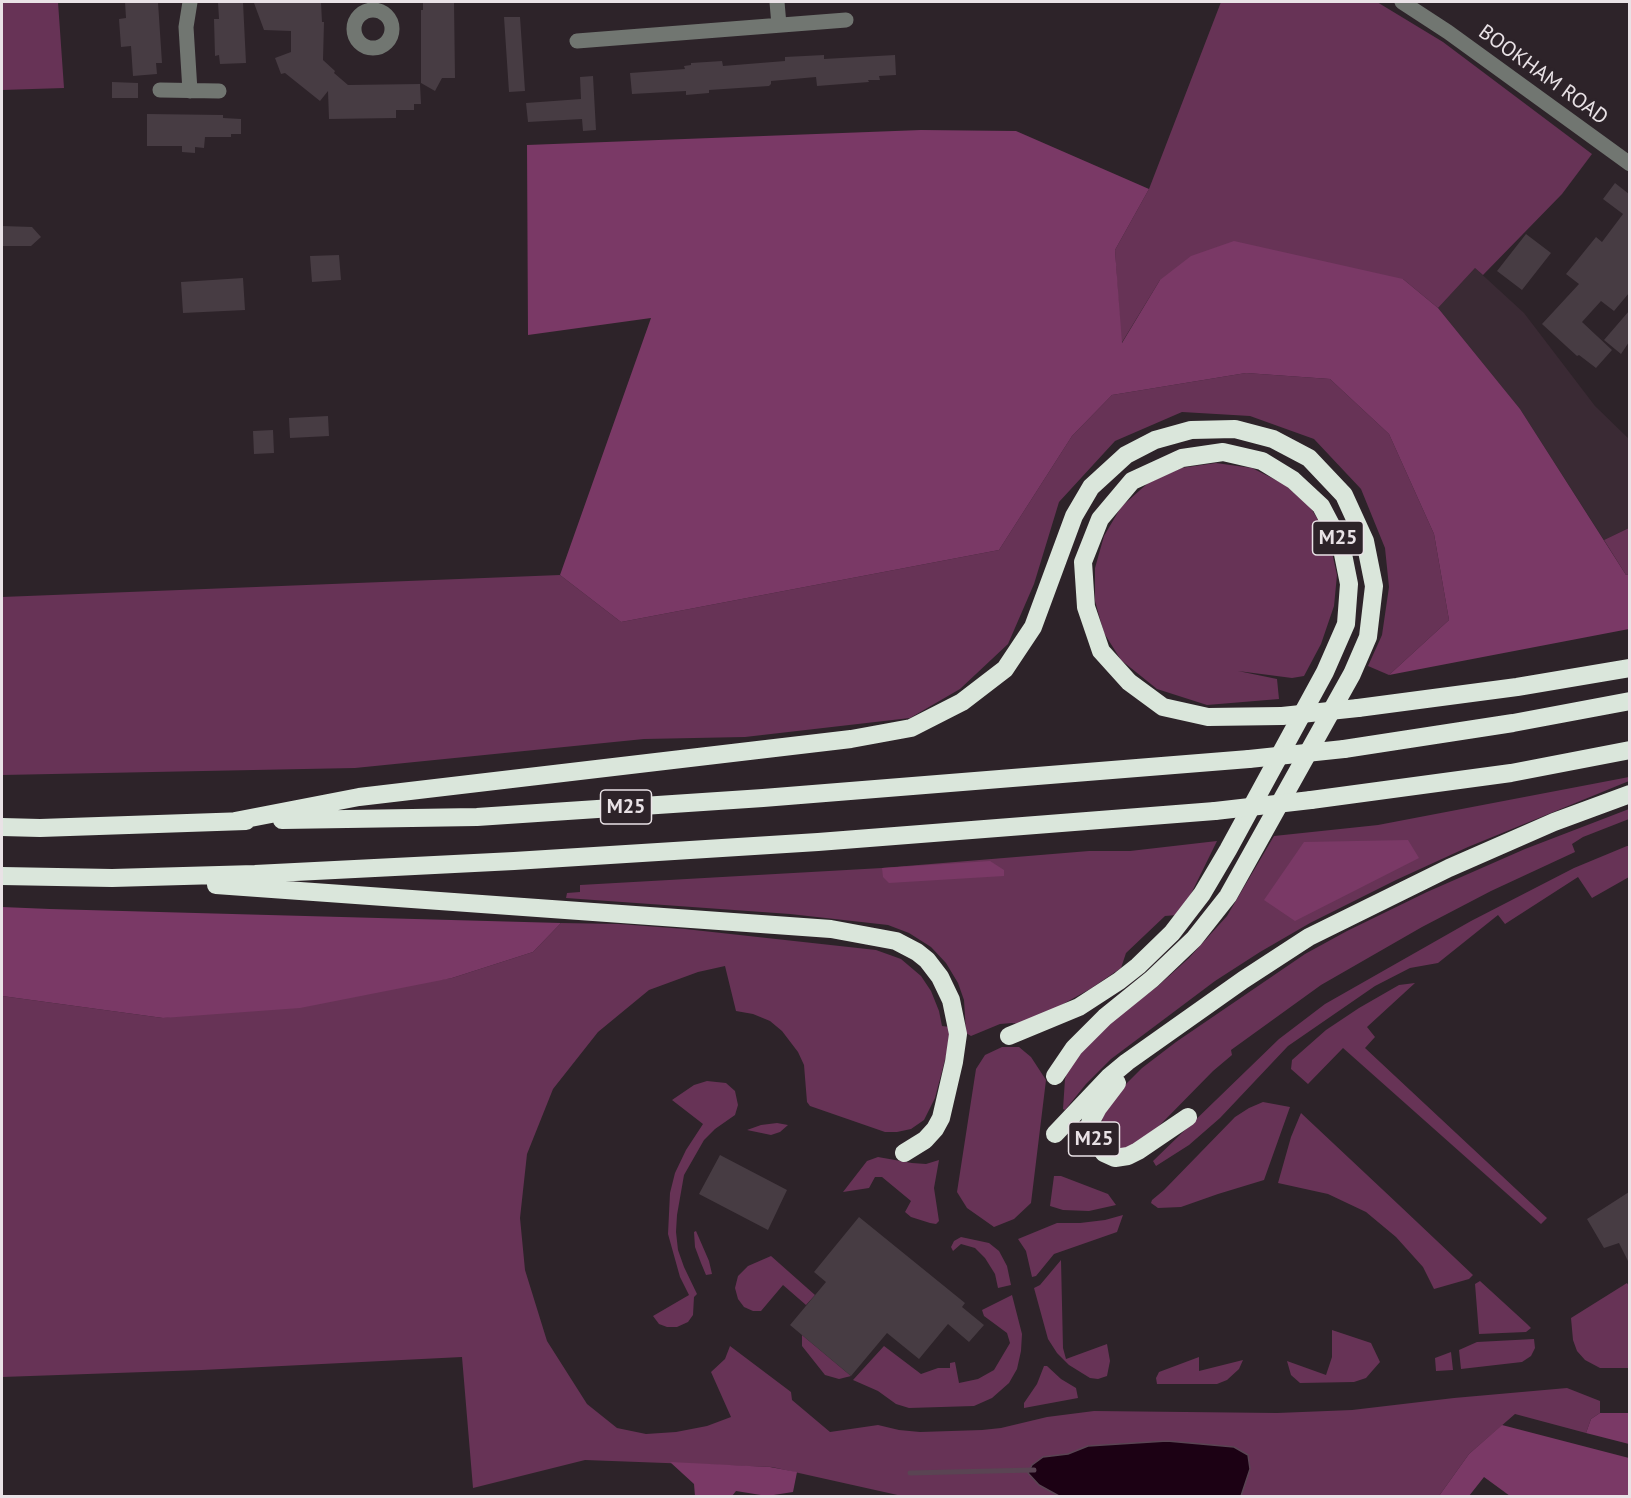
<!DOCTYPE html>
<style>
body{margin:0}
#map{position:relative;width:1631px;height:1498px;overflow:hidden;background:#2d2329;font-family:"PT Sans",sans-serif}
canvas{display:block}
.frame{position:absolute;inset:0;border:3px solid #e9e2e6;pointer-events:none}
</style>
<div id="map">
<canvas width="1631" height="1498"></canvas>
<div class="frame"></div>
</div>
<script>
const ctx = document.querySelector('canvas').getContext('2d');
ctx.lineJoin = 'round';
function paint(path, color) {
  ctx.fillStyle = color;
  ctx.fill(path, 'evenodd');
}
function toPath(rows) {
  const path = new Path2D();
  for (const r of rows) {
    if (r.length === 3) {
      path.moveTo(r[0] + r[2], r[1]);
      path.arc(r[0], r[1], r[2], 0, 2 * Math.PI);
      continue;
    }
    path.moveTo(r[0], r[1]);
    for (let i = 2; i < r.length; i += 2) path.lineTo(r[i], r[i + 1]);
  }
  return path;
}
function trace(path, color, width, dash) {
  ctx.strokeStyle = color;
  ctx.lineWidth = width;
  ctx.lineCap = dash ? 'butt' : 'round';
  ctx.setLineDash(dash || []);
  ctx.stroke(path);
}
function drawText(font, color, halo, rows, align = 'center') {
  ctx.font = font + ' "PT Sans",sans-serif';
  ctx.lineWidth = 6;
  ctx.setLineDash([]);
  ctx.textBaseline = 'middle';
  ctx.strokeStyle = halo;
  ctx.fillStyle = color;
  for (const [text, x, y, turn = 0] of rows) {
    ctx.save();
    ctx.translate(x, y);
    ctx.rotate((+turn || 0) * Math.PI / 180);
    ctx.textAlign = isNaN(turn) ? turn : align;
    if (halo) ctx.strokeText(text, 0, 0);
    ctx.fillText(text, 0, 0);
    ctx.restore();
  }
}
paint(toPath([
 [1475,268,1524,313,1595,406,1629,439,1629,528,1604,540,1520,409,1438,308]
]), '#3a2a34');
paint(toPath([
 [2,2,58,2,64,88,2,90],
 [1221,2,1377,2,1443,42,1592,154,1562,194,1483,275,1475,268,1438,308,1403,279,1160,280,1121,344,1115,250,1149,189],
 [1246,373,1330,379,1389,434,1434,534,1449,620,1389,675,1368,666,1382,635,1389,587,1385,548,1361,489,1314,439,1250,416,1182,412,1115,441,1059,502,1034,584,1008,644,960,689,910,718,745,737,644,739,355,768,2,775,2,597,560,575,621,622,999,550,1072,436,1112,395],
 [1216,463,1252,468,1284,484,1311,508,1329,539,1337,575,1334,606,1321,644,1304,676,1292,678,1238,671,1277,679,1279,699,1207,705,1157,689,1121,660,1104,633,1095,601,1095,568,1104,536,1121,507,1148,483,1181,468],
 [1629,528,1629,574,1626,575,1604,540],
 [1629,777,1629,781,1468,847,1396,880,1310,923,1260,952,1215,981,1111,1059,1086,1084,1065,1110,1063,1109,1065,1079,1072,1059,1083,1043,1158,986,1189,958,1227,916,1274,836,1378,825],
 [1629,809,1629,819,1583,837,1572,844,1575,852,1491,891,1422,927,1321,985,1231,1050,1232,1055,1213,1071,1159,1126,1129,1148,1120,1149,1110,1145,1104,1137,1102,1118,1121,1089,1142,1068,1176,1042,1305,954,1347,931,1427,892,1525,849],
 [1217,841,1187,902,1177,915,1165,916,1126,953,1121,968,1090,989,1038,1018,1019,1024,1012,1023,1000,1024,971,1036,966,1033,964,1000,958,983,946,963,931,947,909,933,888,925,790,914,566,898,567,893,580,892,580,885,882,868,1089,851,1130,851],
 [1627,846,1629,846,1629,877,1592,898,1578,877,1505,924,1498,915,1438,963,1410,968,1375,986,1288,1046,1220,1118,1189,1145,1156,1166,1153,1161,1279,1039,1325,1004,1471,921,1574,868],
 [561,923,619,924,685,929,876,950,901,959,921,976,931,991,939,1011,942,1026,950,1027,947,1052,935,1098,924,1120,911,1129,897,1132,885,1132,810,1106,807,1102,804,1065,798,1052,782,1031,770,1021,753,1014,736,1011,725,966,698,972,649,990,598,1032,553,1089,527,1154,520,1218,525,1270,547,1341,587,1404,617,1428,646,1434,676,1432,707,1426,731,1417,711,1372,725,1359,730,1346,791,1392,792,1400,830,1432,878,1425,899,1430,920,1432,982,1430,1001,1428,1047,1417,1094,1411,1277,1413,1352,1410,1454,1398,1567,1388,1600,1401,1600,1413,1591,1419,1586,1433,1515,1414,1469,1454,1439,1496,902,1496,772,1467,585,1460,473,1488,462,1357,202,1370,2,1377,2,996,163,1018,452,978,533,952],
 [1415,983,1367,1027,1375,1037,1365,1048,1547,1218,1541,1224,1343,1048,1308,1084,1291,1069,1292,1060,1326,1030,1359,1008,1399,985],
 [1002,1047,1019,1047,1031,1057,1046,1080,1031,1203,1014,1219,994,1227,967,1208,957,1192,976,1069,985,1055],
 [707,1081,726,1083,735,1091,738,1105,735,1115,715,1129,704,1140,684,1175,677,1215,676,1232,678,1250,684,1267,697,1294,694,1297,693,1315,688,1322,677,1327,667,1327,659,1324,653,1316,689,1295,680,1277,668,1234,670,1193,675,1173,686,1150,703,1124,672,1100,694,1085],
 [1263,1102,1290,1107,1264,1180,1218,1194,1181,1207,1158,1208,1151,1203,1152,1200,1164,1190,1235,1117,1249,1108],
 [1301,1113,1399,1205,1473,1275,1469,1279,1434,1289,1423,1267,1396,1237,1366,1212,1328,1194,1278,1183,1291,1137],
 [777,1123,788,1125,780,1132,771,1135,747,1130,761,1125],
 [878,1157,912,1163,926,1164,939,1160,934,1188,939,1221,936,1224,930,1223,911,1217,905,1212,911,1201,882,1177,875,1177,869,1188,843,1192,867,1161],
 [1054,1176,1061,1176,1108,1194,1116,1205,1089,1211,1063,1210,1050,1206],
 [1123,1215,1117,1232,1054,1254,1036,1276,1032,1277,1026,1251,1018,1239,1057,1223,1080,1223,1105,1220],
 [696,1231,709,1261,712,1274,706,1275,701,1263,695,1247,694,1232],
 [961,1237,989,1243,999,1251,1007,1266,1011,1285,998,1288,995,1274,985,1258,975,1248,961,1244,953,1251,951,1247,954,1241],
 [771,1256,815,1295,806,1305,783,1285,761,1311,753,1311,744,1307,738,1299,735,1288,738,1276,748,1266],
 [1061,1260,1063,1348,1066,1359,1107,1344,1110,1361,1107,1376,1098,1379,1090,1378,1069,1365,1057,1353,1048,1339,1034,1288,1040,1285],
 [1480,1281,1527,1324,1531,1328,1526,1332,1479,1334,1475,1284],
 [1627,1283,1630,1288,1629,1368,1600,1368,1585,1360,1577,1351,1573,1340,1571,1318],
 [1012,1295,1022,1334,1021,1351,1017,1369,1009,1383,992,1398,974,1406,909,1408,896,1404,878,1391,853,1380,884,1346,921,1374,938,1368,950,1368,950,1363,955,1362,959,1383,978,1379,994,1370,1010,1343,1007,1333,984,1316,982,1310],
 [1332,1330,1371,1343,1380,1362,1366,1378,1354,1382,1300,1383,1291,1375,1287,1361,1326,1375,1332,1357],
 [802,1335,851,1376,839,1379,825,1375,802,1346],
 [1534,1339,1535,1348,1531,1356,1522,1362,1461,1369,1459,1350,1477,1342],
 [1451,1352,1453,1370,1436,1371,1435,1358],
 [1199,1357,1199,1371,1243,1360,1239,1369,1227,1380,1217,1384,1157,1384,1156,1378,1159,1372],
 [1044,1366,1047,1366,1061,1379,1076,1388,1078,1398,1024,1408,1024,1403,1037,1384]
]), '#673356');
paint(toPath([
 [921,130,1016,131,1149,189,1115,250,1122,343,1160,280,1191,256,1234,241,1403,279,1438,308,1520,409,1626,575,1629,574,1629,629,1389,675,1449,620,1434,534,1389,434,1330,379,1246,373,1112,395,1072,436,999,550,621,622,560,575,651,318,528,335,527,145],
 [1408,840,1419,858,1295,921,1264,900,1304,842],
 [990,861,1004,870,1004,876,889,883,883,877,882,868],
 [2,907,50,909,561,923,533,952,452,978,300,1008,163,1018,2,996],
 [1600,1413,1629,1413,1629,1444,1586,1433,1591,1419],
 [1502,1425,1629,1458,1629,1496,1510,1496,1484,1477,1469,1496,1439,1496,1469,1454],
 [670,1462,770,1467,797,1472,793,1492,767,1496,736,1491,732,1496,695,1496,694,1484]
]), '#7a3966');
const water = toPath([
 [1167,1441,1234,1447,1248,1455,1250,1469,1241,1496,1059,1496,1039,1485,1028,1473,1032,1465,1043,1457,1068,1454,1088,1446,1167,1441]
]);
paint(water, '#1c0114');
trace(water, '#5a4453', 1.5);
trace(toPath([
 [910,1473,1034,1470]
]), '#5a4453', 5);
paint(toPath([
 [125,2,158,2,162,63,156,63,157,74,133,76,131,46,121,47,119,19,126,18],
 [218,2,243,2,246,63,220,64,219,55,215,56,214,19,219,19],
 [321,2,322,22,324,22,323,60,335,71,334,73,348,85,420,84,421,104,414,104,414,110,396,110,396,118,329,119,328,91,320,101,285,73,281,74,275,58,291,52,291,31,264,30,254,3],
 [423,2,454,2,455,78,442,78,435,91,421,83,421,10,423,10],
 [504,17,520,17,525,91,509,92],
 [824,55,824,59,895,55,896,75,879,76,880,80,868,80,869,82,817,86,816,77,771,81,771,84,769,86,709,90,709,93,686,95,686,91,632,94,630,73,685,69,684,66,691,65,691,63,722,61,723,66,785,61,785,57],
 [593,76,596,130,583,131,582,119,528,122,526,103,581,99,580,77],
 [112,82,138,83,138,98,112,98],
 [147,114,223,115,223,118,241,119,241,134,231,134,231,137,205,137,204,148,195,147,195,153,182,152,182,146,147,146],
 [1615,183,1629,194,1629,293,1614,311,1601,301,1582,322,1612,350,1596,368,1579,355,1577,356,1542,324,1579,284,1566,274,1596,237,1602,242,1623,214,1603,199],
 [2,226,32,227,41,237,31,246,2,246],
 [1526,234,1551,253,1522,290,1497,271],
 [339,255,341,280,312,282,310,256],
 [243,278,245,310,183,313,181,282],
 [1629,311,1629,342,1621,354,1604,340],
 [328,416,329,436,290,438,289,418],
 [273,430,274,453,254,454,253,431],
 [720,1155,787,1190,768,1230,699,1194],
 [1629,1192,1629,1263,1619,1243,1604,1248,1587,1219],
 [859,1217,965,1303,962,1307,984,1325,969,1342,948,1324,919,1359,887,1333,851,1376,790,1325,826,1282,814,1272]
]), '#473c43');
trace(toPath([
 [190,2,186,27,190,91],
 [777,2,779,25],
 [1402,2,1448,32,1630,164],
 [373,29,19],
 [577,41,846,20],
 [160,90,219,91]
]), '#717671', 15);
trace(toPath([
 [1358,708,1517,687,1630,668],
 [1344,749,1513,723,1630,701],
 [1311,800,1511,773,1630,750],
 [282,820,477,817,763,798,1249,759],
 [235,821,359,797,851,739,911,728,962,702,1005,669,1033,627,1074,516,1091,487,1126,455,1155,440,1191,430,1235,429,1273,439,1309,458,1344,495,1365,541,1374,586,1368,637,1352,674,1228,896,1194,939,1152,979,1105,1017,1074,1048,1055,1076],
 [2,827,40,828,246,821],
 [2,876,112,878,255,874,514,861,818,842,1215,811],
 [216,885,831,929,896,941,917,952,927,960,940,977,951,1000,958,1034,954,1062,941,1118,935,1129,925,1140,904,1153],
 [1009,1036,1079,1007,1119,981,1138,966,1172,933,1202,894,1228,850,1325,672,1346,624,1349,584,1341,544,1321,506,1293,480,1262,461,1223,452,1182,458,1132,481,1100,519,1083,562,1086,607,1101,651,1129,682,1163,707,1208,717,1282,716],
 [1117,1083,1098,1108,1090,1123,1092,1136,1104,1153,1115,1158,1128,1156,1138,1151,1188,1117],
 [1055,1134,1109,1077,1127,1062,1243,980,1309,937,1449,868,1554,822,1630,794]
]), '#dae6db', 18);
trace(toPath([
 [1282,716,1358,708],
 [1249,759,1344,749],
 [1215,811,1311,800]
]), '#dae6db', 18);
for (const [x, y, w] of [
 [1338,538,51],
 [626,807,51],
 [1094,1139,51]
]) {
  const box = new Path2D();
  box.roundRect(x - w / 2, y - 17, w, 34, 4.5);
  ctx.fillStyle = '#2d2329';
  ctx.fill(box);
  trace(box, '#e9e2e6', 1.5);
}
drawText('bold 20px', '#e9e2e6', null, [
 ["M25",1338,538],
 ["M25",626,807],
 ["M25",1094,1139]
]);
drawText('21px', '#e9e2e6', '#2d2329', [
 ["BOOKHAM ROAD",1543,75,36]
]);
</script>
